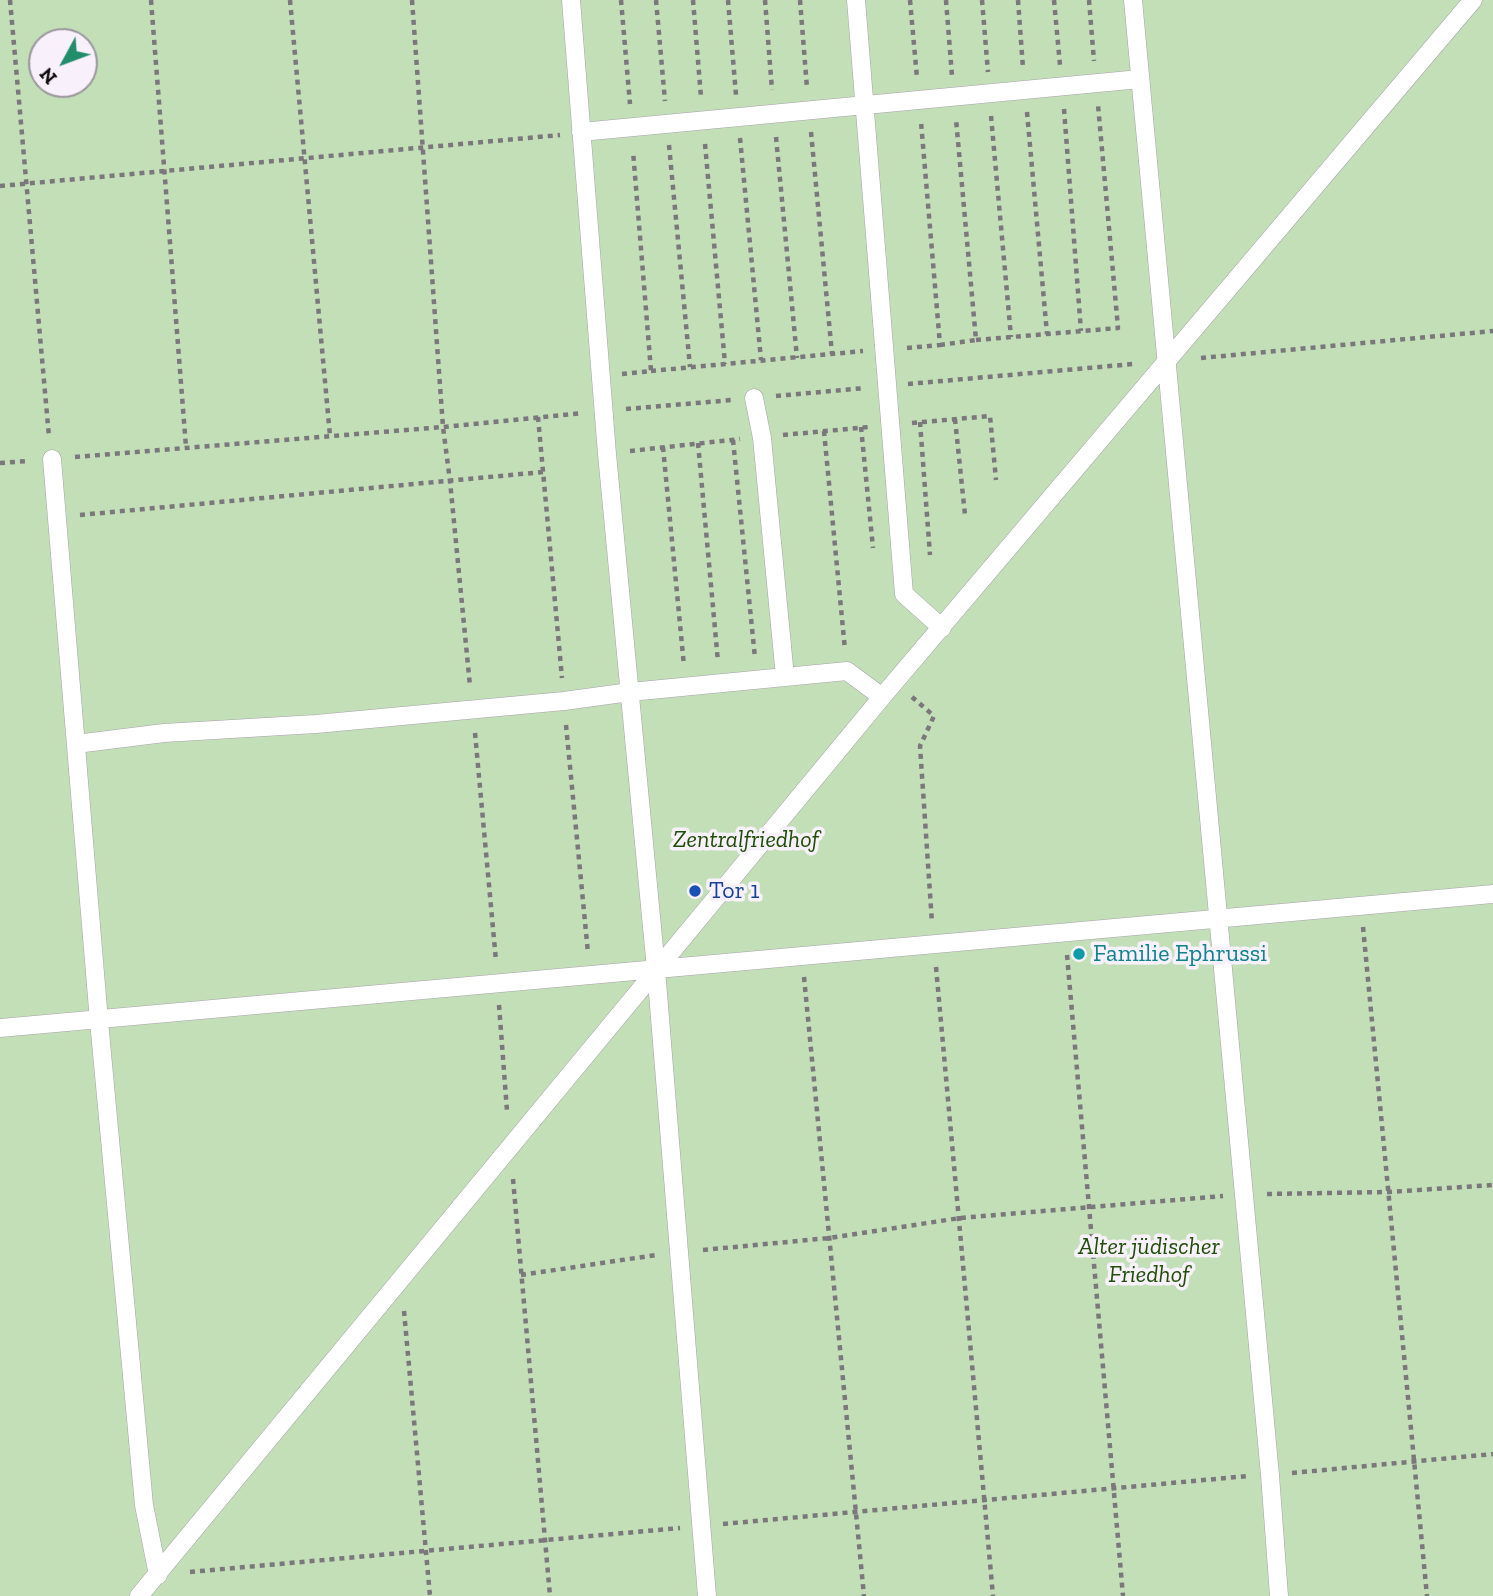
<!DOCTYPE html>
<meta charset="utf-8">
<style>
body{margin:0}
#map{position:relative;width:1493px;height:1596px;overflow:hidden;background:#ebe3ed;font-family:"Zilla Slab",serif}
canvas{display:block}
.north{position:absolute;left:28px;top:28px;width:70px;height:70px;box-sizing:border-box;background:#f8f0fb;border:2px solid #9b969d;border-radius:50%;rotate:229deg;font-size:19px;font-weight:700;line-height:28px;text-align:center;color:#100e11}
.north::after{content:'';display:block;margin:auto;width:24px;height:32px;background:#218d6b;clip-path:polygon(50% 0,100% 100%,50% 72%,0 100%)}
</style>
<div id="map">
<canvas width="1493" height="1596"></canvas>
<div class="north">N</div>
</div>
<script>
const ctx = document.querySelector('canvas').getContext('2d');
ctx.lineJoin = 'round';
function paint(path, color) {
  ctx.fillStyle = color;
  ctx.fill(path, 'evenodd');
}
function toPath(rows) {
  const path = new Path2D();
  for (const r of rows) {
    path.moveTo(r[0], r[1]);
    for (let i = 2; i < r.length; i += 2) path.lineTo(r[i], r[i + 1]);
  }
  return path;
}
function trace(path, color, width, dash) {
  ctx.strokeStyle = color;
  ctx.lineWidth = width;
  ctx.lineCap = dash ? 'butt' : 'round';
  ctx.setLineDash(dash || []);
  ctx.stroke(path);
}
function drawText(font, color, halo, rows, align = 'center') {
  ctx.font = font + ' "Zilla Slab",serif';
  ctx.lineWidth = 7;
  ctx.setLineDash([]);
  ctx.textBaseline = 'middle';
  ctx.strokeStyle = halo;
  ctx.fillStyle = color;
  for (const [text, x, y, turn = 0] of rows) {
    ctx.save();
    ctx.translate(x, y);
    ctx.rotate((+turn || 0) * Math.PI / 180);
    ctx.textAlign = isNaN(turn) ? turn : align;
    if (halo) ctx.strokeText(text, 0, 0);
    ctx.fillText(text, 0, 0);
    ctx.restore();
  }
}
paint(toPath([
 [0,0,1493,0,1493,1596,0,1596],
 [42,42,84,42,84,84,42,84]
]), '#c2dfb8');
const service = toPath([
 [571,0,607,454,656,969,707,1596],
 [856,0,904,594,942,628],
 [1133,0,1270,1475,1279,1596],
 [581,132,1140,79],
 [754,398,762,438,785,677],
 [52,459,99,1021,144,1505,158,1575],
 [76,744,164,733,316,724,564,701,630,692,847,671,882,697],
 [0,1028,1493,894],
 [139,1596,882,697,1473,0]
]);
trace(service, '#a8a0aa', 19);
trace(toPath([
 [10,0,49,437],
 [151,0,186,447],
 [290,0,330,436],
 [412,0,443,427,450,481,470,686],
 [621,0,630,104],
 [656,0,665,101],
 [693,0,701,97],
 [728,0,736,95],
 [765,0,772,90],
 [800,0,807,88],
 [910,0,917,78],
 [946,0,952,76],
 [982,0,988,72],
 [1018,0,1023,68],
 [1054,0,1060,65],
 [1089,0,1094,61],
 [1064,109,1081,331],
 [1027,112,1047,334],
 [991,116,1011,337],
 [811,132,832,354],
 [776,137,797,358],
 [740,138,761,360],
 [705,144,725,364],
 [669,145,690,367],
 [0,186,560,135],
 [976,340,1118,328,1098,105],
 [940,345,976,340,956,119],
 [907,348,940,345,921,122],
 [1201,358,1493,331],
 [651,371,863,351],
 [622,374,651,371,633,151],
 [908,384,1133,364],
 [776,396,865,388],
 [626,409,732,400],
 [538,417,562,678],
 [955,419,965,515],
 [920,422,930,555],
 [912,423,990,416,996,480],
 [861,427,873,548],
 [824,431,845,650],
 [783,435,869,427],
 [733,440,755,658],
 [698,443,718,662],
 [663,447,684,666],
 [630,451,740,439],
 [75,457,443,427,582,413],
 [0,463,28,461],
 [80,515,543,472],
 [912,697,934,716,920,746,932,923],
 [566,725,588,953],
 [475,733,496,961],
 [1363,927,1427,1596],
 [1067,955,1123,1596],
 [936,967,993,1596],
 [804,977,864,1596],
 [499,1005,507,1111],
 [513,1179,550,1596],
 [1267,1194,1389,1192,1493,1185],
 [703,1250,829,1238,960,1218,1223,1196],
 [521,1275,656,1255],
 [404,1311,430,1596],
 [1292,1473,1493,1454],
 [723,1524,1248,1476],
 [190,1572,680,1528]
]), '#7c777d', 4.5, [5, 5]);
trace(service, '#fff', 18);
for (const [x, y, r, color] of [
 [695,891,7,"#1a4fb4"],
 [1079,954,7,"#0f9aa8"]
]) {
  const dot = new Path2D();
  dot.arc(x, y, r, 0, 2 * Math.PI);
  ctx.fillStyle = color;
  ctx.fill(dot);
  trace(dot, '#f8f0fb', 2.5);
}
drawText('italic 24px', '#1f4f07', '#f8f0fb', [
 ["Zentralfriedhof",746,840],
 ["Alter jüdischer",1149,1247],
 ["Friedhof",1149,1275]
]);
drawText('24px', '#164399', '#f8f0fb', [
 ["Tor 1",709,891]
], 'left');
drawText('24px', '#0d838f', '#f8f0fb', [
 ["Familie Ephrussi",1093,954]
], 'left');
</script>
